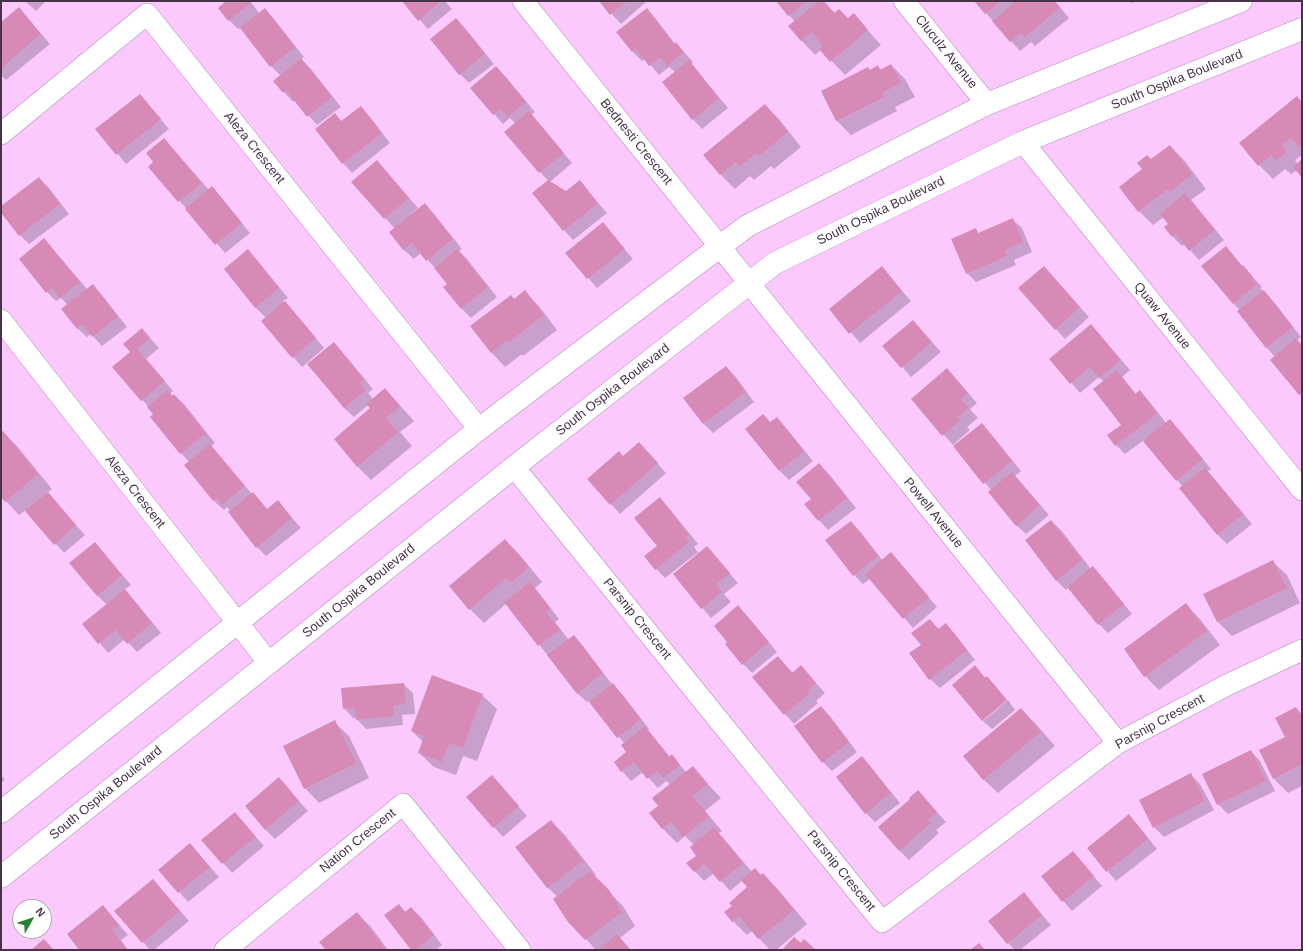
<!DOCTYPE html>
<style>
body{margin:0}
#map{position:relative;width:1303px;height:951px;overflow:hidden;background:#fcc9fe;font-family:Arial,sans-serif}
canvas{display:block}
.frame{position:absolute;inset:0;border:2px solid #473348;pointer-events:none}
.north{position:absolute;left:12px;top:899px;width:40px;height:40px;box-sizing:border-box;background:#fefefe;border:1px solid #b5adb5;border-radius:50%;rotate:51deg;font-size:11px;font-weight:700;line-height:16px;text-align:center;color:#473348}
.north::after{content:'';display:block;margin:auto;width:14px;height:18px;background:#278333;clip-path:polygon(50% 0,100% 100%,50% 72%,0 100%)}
</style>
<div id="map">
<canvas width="1303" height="951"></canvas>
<div class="frame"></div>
<div class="north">N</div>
</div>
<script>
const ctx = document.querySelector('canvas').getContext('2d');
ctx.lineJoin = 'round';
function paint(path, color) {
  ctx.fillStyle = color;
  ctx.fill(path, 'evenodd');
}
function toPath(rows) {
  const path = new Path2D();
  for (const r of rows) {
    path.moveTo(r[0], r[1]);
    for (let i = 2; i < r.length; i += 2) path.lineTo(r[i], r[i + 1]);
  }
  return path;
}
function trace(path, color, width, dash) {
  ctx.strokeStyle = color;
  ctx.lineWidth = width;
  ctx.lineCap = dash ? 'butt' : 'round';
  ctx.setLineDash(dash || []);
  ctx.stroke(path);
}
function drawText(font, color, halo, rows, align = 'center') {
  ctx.font = font + ' Arial,sans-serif';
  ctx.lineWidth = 3;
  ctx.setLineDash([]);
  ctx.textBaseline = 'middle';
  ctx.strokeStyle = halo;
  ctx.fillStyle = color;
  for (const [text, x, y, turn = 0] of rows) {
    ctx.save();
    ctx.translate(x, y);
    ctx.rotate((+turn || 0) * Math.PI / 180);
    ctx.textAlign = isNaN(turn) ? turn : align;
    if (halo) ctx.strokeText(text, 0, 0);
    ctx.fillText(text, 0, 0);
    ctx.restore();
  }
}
paint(toPath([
 [25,1,46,1,36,11],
 [225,1,250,1,260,14,265,10,274,19,304,57,301,59,311,69,341,107,317,125,295,100,293,102,284,92,281,76,271,66,241,28,238,29,229,20],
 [403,1,445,1,452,9,428,29],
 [600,1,647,1,621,24],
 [777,1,823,1,835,13,848,19,854,15,881,45,845,75,821,50,815,55,801,40,795,22],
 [975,1,1055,1,1069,18,1035,46,1031,42,1020,51],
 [1128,1,1136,1,1131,3],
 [19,8,50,44,6,80,1,75,1,23],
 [647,10,656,19,675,44,685,53,693,62,691,64,728,108,702,129,693,119,675,72,669,67,659,75,645,59,642,61,633,52,618,32],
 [456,19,465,28,494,64,469,83,460,74],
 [891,65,905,79,915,97,895,107,897,111,851,135,837,121,822,92,878,67,882,70],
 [496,67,506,77,535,112,531,115,572,163,550,182,566,193,580,182,607,213,573,240,564,230,533,193,548,181,506,132,516,124,510,118,503,124,471,88],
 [140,95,169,129,126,164,97,129],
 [1302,103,1302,155,1295,160,1298,164,1302,160,1302,176,1297,170,1291,174,1285,169,1273,179,1259,165],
 [765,105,779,119,801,147,774,169,771,166,754,180,750,176,735,189,721,175,705,155],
 [361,108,370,117,390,143,352,173,343,163,316,129,335,114,342,122],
 [164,139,209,190,212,188,221,197,250,233,225,253,150,167,155,162],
 [1170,146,1184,160,1206,189,1191,200,1224,240,1199,260,1185,244,1182,246,1173,237,1165,227,1169,224,1164,217,1153,225,1139,211,1143,170,1151,160],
 [377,161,418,208,411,214,412,215,425,205,434,214,462,249,459,251,467,259,497,297,471,318,461,308,448,284,437,270,421,253,414,259,404,250,390,232,395,229,353,182],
 [39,178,49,188,69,214,29,244,20,235,1,211,1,208],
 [1012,219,1022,228,1032,252,1014,260,1016,265,976,282,967,273,975,230,979,234],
 [602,223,633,259,597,288,567,253],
 [44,239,88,290,93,286,102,295,127,327,102,346,91,334,87,337,77,328,68,305,61,298,56,301,47,292],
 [1225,247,1262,287,1260,288,1273,301,1301,337,1297,340,1302,346,1302,397,1272,360,1275,357,1267,348,1238,312,1240,310,1233,303],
 [248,251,257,260,288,298,283,301,294,312,324,348,302,367,262,321,266,318,255,307],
 [882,268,911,301,860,343,831,309],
 [1053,277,1089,317,1065,339,1056,329],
 [525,292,539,306,557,330,523,356,522,354,505,367,491,352,514,300],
 [913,321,941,352,911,377,884,346],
 [1091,325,1130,370,1122,377,1136,394,1140,391,1149,401,1166,423,1170,420,1179,430,1211,469,1208,471,1252,524,1227,544,1218,535,1181,489,1183,487,1144,440,1125,454,1116,445,1122,425,1104,382,1099,377,1080,393,1051,359],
 [142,329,159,348,146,359,173,391,170,394,172,396,174,395,184,404,215,443,211,446,252,494,253,494,268,510,278,502,301,528,266,556,257,547,227,507,224,510,214,501,185,465,189,462,181,453,152,417,155,414,113,367,131,352],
 [334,343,343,353,373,389,368,393,373,399,385,389,414,421,400,432,412,446,371,480,357,466,371,409,368,405,354,417,344,408,309,364],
 [726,367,736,377,754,402,713,433,704,424],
 [956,379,977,403,970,409,978,418,967,427,970,430,953,445,912,399],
 [763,415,771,423,777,418,786,428,813,461,789,480,780,471,746,429],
 [982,424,991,434,1021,471,1015,476,1049,515,1026,534,1016,525,991,490,954,446],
 [3,432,17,446,52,489,47,493,85,535,64,553,26,510,19,515,1,496,1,434],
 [639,443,666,473,620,514,611,504],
 [819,464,829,474,856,508,828,530,819,520,812,499],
 [660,499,669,508,698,544,694,547,699,554,707,547,738,583,724,594,731,602,711,618,674,574,698,555,697,553,665,578,656,569,658,547],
 [1051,521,1061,530,1091,569,1093,568,1102,577,1132,614,1108,633,1099,624,1069,587,1066,590,1056,580],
 [851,522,860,531,883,561,891,554,937,607,913,628,870,579,863,584,854,575],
 [505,540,519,554,542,582,535,588,559,619,555,622,569,640,574,636,583,646,611,683,622,694,649,729,648,730,670,757,672,756,686,772,692,767,721,798,705,811,722,831,719,833,752,872,761,876,763,874,777,888,807,924,776,950,770,950,752,931,747,935,733,921,733,906,749,887,743,880,730,891,714,873,704,881,688,864,698,856,694,845,685,836,677,843,663,829,651,813,660,806,671,785,666,781,658,788,643,772,631,781,622,771,615,762,628,752,625,744,589,701,587,702,577,693,507,603,484,623,470,609],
 [95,543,131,585,124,590,134,600,161,633,137,652,125,639,108,653,84,624,107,605,97,595],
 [1272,561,1287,575,1300,603,1232,636,1218,622,1205,595],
 [1186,605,1200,619,1220,645,1159,690,1145,676],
 [738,607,747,616,777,652,752,673,743,664],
 [930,620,939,629,946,625,955,634,975,660,940,688,930,679,922,645],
 [778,657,793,673,801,666,825,693,816,701,818,703,794,724,785,714],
 [403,684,413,693,415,714,402,715,403,725,366,729,356,718,353,718,344,708],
 [482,695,497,709,477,761,463,756,456,775,434,767,419,753,423,742,412,731],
 [1008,700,1015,710,992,729,983,721],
 [821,707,830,716,857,752,832,771,823,762],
 [1296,708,1302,714,1302,786,1288,793,1274,779,1260,751,1286,737],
 [1021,709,1035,723,1055,746,998,793,983,779],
 [334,722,349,736,369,778,319,803,305,788],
 [1251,751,1260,761,1275,791,1228,814,1218,804],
 [862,757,871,767,900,803,875,822,866,813],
 [1190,774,1200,784,1214,810,1164,837,1154,827],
 [1,775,5,780,1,783],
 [492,776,527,816,503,837,467,797],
 [279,779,308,811,275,839,265,829],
 [918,791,946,822,936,830,939,833,909,860,899,850,911,800],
 [235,813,264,846,232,873,203,840],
 [1128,816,1138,825,1157,849,1116,881,1088,848],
 [551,821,565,835,596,875,594,877,623,906,635,926,620,938,631,950,596,950,586,939,558,897,548,888,517,847],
 [190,844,219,877,188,902,160,870],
 [1073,852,1102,886,1072,911,1042,877],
 [153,880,189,921,154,950,150,950,116,911],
 [1024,894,1051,925,1020,950,1015,950,1008,943],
 [398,905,406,912,411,908,421,917,442,945,436,950,413,950],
 [103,906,128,935,121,940,128,950,81,950],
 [357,913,371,927,388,950,327,950]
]), '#0003');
paint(toPath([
 [224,1,249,1,251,3,228,21,218,8,225,2],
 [402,1,441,1,418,21],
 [599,1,627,1,610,15],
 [776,1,807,1,788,16],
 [819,1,824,1,834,13,839,9,848,18,854,13,868,30,830,62,819,49,823,46,812,32,801,41,788,26],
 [974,1,1001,1,985,14],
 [1016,1,1054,1,1060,8,1025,37,1021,33,1010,42,992,21],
 [19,7,41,34,1,68,1,22],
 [265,8,295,47,270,67,240,28],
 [647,8,674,44,676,42,684,52,667,66,660,57,649,66,636,49,632,52,616,32],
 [456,18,485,54,459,75,430,39],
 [301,58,332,97,307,117,286,90,283,93,273,81],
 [689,60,719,98,692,120,662,82],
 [891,64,901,83,882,93,884,97,836,121,821,91,868,67,870,70,878,65,880,70],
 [496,66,526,102,508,117,501,109,493,115,470,88],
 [140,94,161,119,116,155,95,129],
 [1297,96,1302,102,1302,144,1299,147,1291,138,1282,145,1287,152,1276,161,1271,155,1258,166,1239,143],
 [765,104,788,132,759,156,757,153,739,167,736,162,720,175,703,155],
 [361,106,382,133,342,164,315,129,335,113,341,121],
 [529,111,564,153,539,173,504,132],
 [164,138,202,183,178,202,148,167,153,162,146,153],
 [1170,145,1192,174,1170,192,1168,189,1138,212,1119,187,1142,169,1137,163,1147,155,1151,159],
 [1302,159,1302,178,1293,167],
 [377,160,409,198,384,219,351,182],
 [39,177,60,204,19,236,1,213,1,206],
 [548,180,566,191,580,180,598,203,563,231,532,193],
 [212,186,242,223,215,245,185,209],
 [1185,193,1215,230,1189,251,1176,234,1172,237,1164,227,1168,224,1160,214],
 [425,203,453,239,426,261,412,243,403,250,389,232],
 [1013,218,1023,242,1005,250,1007,256,966,274,951,239,976,228,978,233],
 [603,222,625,249,587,279,565,253],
 [44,238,80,282,60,298,52,288,46,293,19,259],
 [1226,246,1242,266,1243,265,1253,277,1252,278,1257,284,1233,304,1201,266],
 [248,249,279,288,255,308,224,269],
 [457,249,488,287,461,309,443,287,447,284,434,268],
 [882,266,902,291,849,334,829,309],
 [1044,266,1080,307,1055,330,1018,288],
 [93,284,118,317,92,337,82,324,77,329,61,309],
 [525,290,544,315,509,342,507,340,491,353,470,326,511,295,514,299],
 [1264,290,1293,327,1266,348,1237,311],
 [285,301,316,338,292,358,261,321],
 [913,320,932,342,901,368,882,346],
 [1091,324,1121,360,1099,378,1090,367,1070,384,1049,359],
 [142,328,150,338,137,349,165,381,141,401,112,367,130,352,123,344],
 [1296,338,1302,345,1302,393,1299,395,1270,360],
 [334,342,364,379,359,383,366,390,344,408,307,364],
 [726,366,746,392,703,424,683,398],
 [947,368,968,393,961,399,969,408,958,417,961,420,942,436,911,399],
 [1117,370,1135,394,1140,390,1157,414,1115,446,1107,435,1121,425,1093,389],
 [385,388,400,406,386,418,398,432,357,467,334,439,370,408,366,404],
 [167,390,172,396,174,394,206,433,180,454,150,417,153,414,147,407],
 [763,414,770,422,777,417,804,451,779,471,745,429],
 [1170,419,1203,459,1176,481,1143,441],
 [982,423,1012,461,983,484,953,446],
 [3,431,38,474,5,502,1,497,1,433],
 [639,442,658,463,610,505,587,479,619,451,623,456],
 [210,444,245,486,222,505,217,498,213,501,184,465],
 [819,463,847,498,818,521,804,504,811,499,796,482],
 [1205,468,1243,514,1217,535,1179,488],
 [1012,472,1040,505,1016,526,988,492],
 [48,492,76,525,54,545,25,511],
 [253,492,267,509,278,500,292,518,256,548,228,512],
 [660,497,689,535,685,537,689,542,655,570,644,556,657,546,634,518],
 [1051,520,1082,560,1056,581,1025,540],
 [851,521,878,556,853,576,825,540],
 [505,539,529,567,511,583,506,578,469,610,449,586],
 [95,542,122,575,97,596,69,563],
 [707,546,730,573,716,584,722,592,701,609,673,574],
 [891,552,929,597,903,619,865,574],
 [1273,560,1287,588,1217,622,1203,594],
 [1093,566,1124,604,1098,625,1067,587],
 [530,582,551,609,546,612,560,630,538,646,504,602],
 [125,589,152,623,127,644,116,630,98,644,82,624],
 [1186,603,1207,631,1144,677,1124,649],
 [738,605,769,642,742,665,725,644,727,642,714,626],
 [930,619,938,629,946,623,967,650,929,680,909,653,921,645,911,633],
 [574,635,603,673,577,694,547,655],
 [778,656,792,673,801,665,816,683,808,691,810,693,784,715,752,677],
 [975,665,985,678,987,676,1007,700,982,721,952,685],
 [432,675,483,694,463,748,449,743,442,762,418,753,424,736,411,731],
 [404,683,406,704,393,706,394,716,356,720,355,708,343,709,341,688],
 [613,683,641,719,617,738,589,702],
 [821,706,849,742,822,763,794,726],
 [1296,707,1302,718,1302,764,1273,779,1259,750,1285,737,1275,718],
 [1021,708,1041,732,983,780,963,756],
 [335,720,356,763,304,789,283,746],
 [645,726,669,757,672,754,680,765,663,778,657,771,647,779,634,762,621,772,614,762,626,752,621,745],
 [1251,750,1266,781,1217,805,1202,774],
 [862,756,891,793,865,814,836,777],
 [693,766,708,784,692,796,709,816,683,837,671,822,662,829,649,813,658,806,652,798],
 [1191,773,1205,801,1153,828,1139,800],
 [492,775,519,806,493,828,466,797],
 [279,777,299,801,265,830,245,806],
 [918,790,937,812,928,820,931,823,899,851,878,827,910,799,909,798],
 [235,812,256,837,222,864,201,840],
 [1129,814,1148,839,1106,872,1087,848],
 [551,820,583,861,547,888,515,847],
 [714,827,743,863,720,882,704,864,694,872,686,863,696,856,690,847],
 [190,843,210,867,178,893,158,870],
 [1073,851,1094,876,1062,902,1041,876],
 [755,868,761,875,763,873,794,910,758,939,739,916,732,922,724,912,732,906,729,903,747,887,741,880],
 [590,871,609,890,622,912,585,940,568,922,553,899],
 [153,879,180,911,142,943,114,911],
 [1024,892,1042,915,1007,944,988,921],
 [399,904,405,912,411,907,434,935,415,950,411,950,384,915],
 [103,905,119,925,112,930,128,950,89,950,88,949,87,950,79,950,67,934],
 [357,912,386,950,326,950,319,942],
 [617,934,630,950,598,950],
 [794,937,801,943,804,939,816,950,782,950],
 [44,939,54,950,31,950],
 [979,943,985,950,970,950]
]), '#d88ab6');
const street = toPath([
 [523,1,1118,743],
 [904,1,987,104],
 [1,134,147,14,479,429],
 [1023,142,1302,490],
 [1,320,269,663],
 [514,467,882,922,1118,743,1227,685,1302,650],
 [225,950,403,804,520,950]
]);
const secondary = toPath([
 [1,812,479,429,747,226,987,104,1241,1],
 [1,877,514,467,775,263,1023,142,1302,29]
]);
trace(street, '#ba89bc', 22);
trace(secondary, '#ba89bc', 23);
trace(street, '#fff', 21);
trace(secondary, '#fff', 22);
drawText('13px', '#473348', '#fefefe', [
 ["Cluculz Avenue",946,52,51],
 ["South Ospika Boulevard",1177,80,-22],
 ["Bednesti Crescent",636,142,51],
 ["Aleza Crescent",254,148,51],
 ["South Ospika Boulevard",881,211,-26],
 ["Quaw Avenue",1162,316,51],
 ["South Ospika Boulevard",613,390,-38],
 ["Aleza Crescent",135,492,52],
 ["Powell Avenue",933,513,51],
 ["South Ospika Boulevard",359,591,-39],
 ["Parsnip Crescent",637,619,51],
 ["Parsnip Crescent",1160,722,-29],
 ["South Ospika Boulevard",106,793,-39],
 ["Nation Crescent",358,841,-39],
 ["Parsnip Crescent",841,871,51]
]);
</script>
